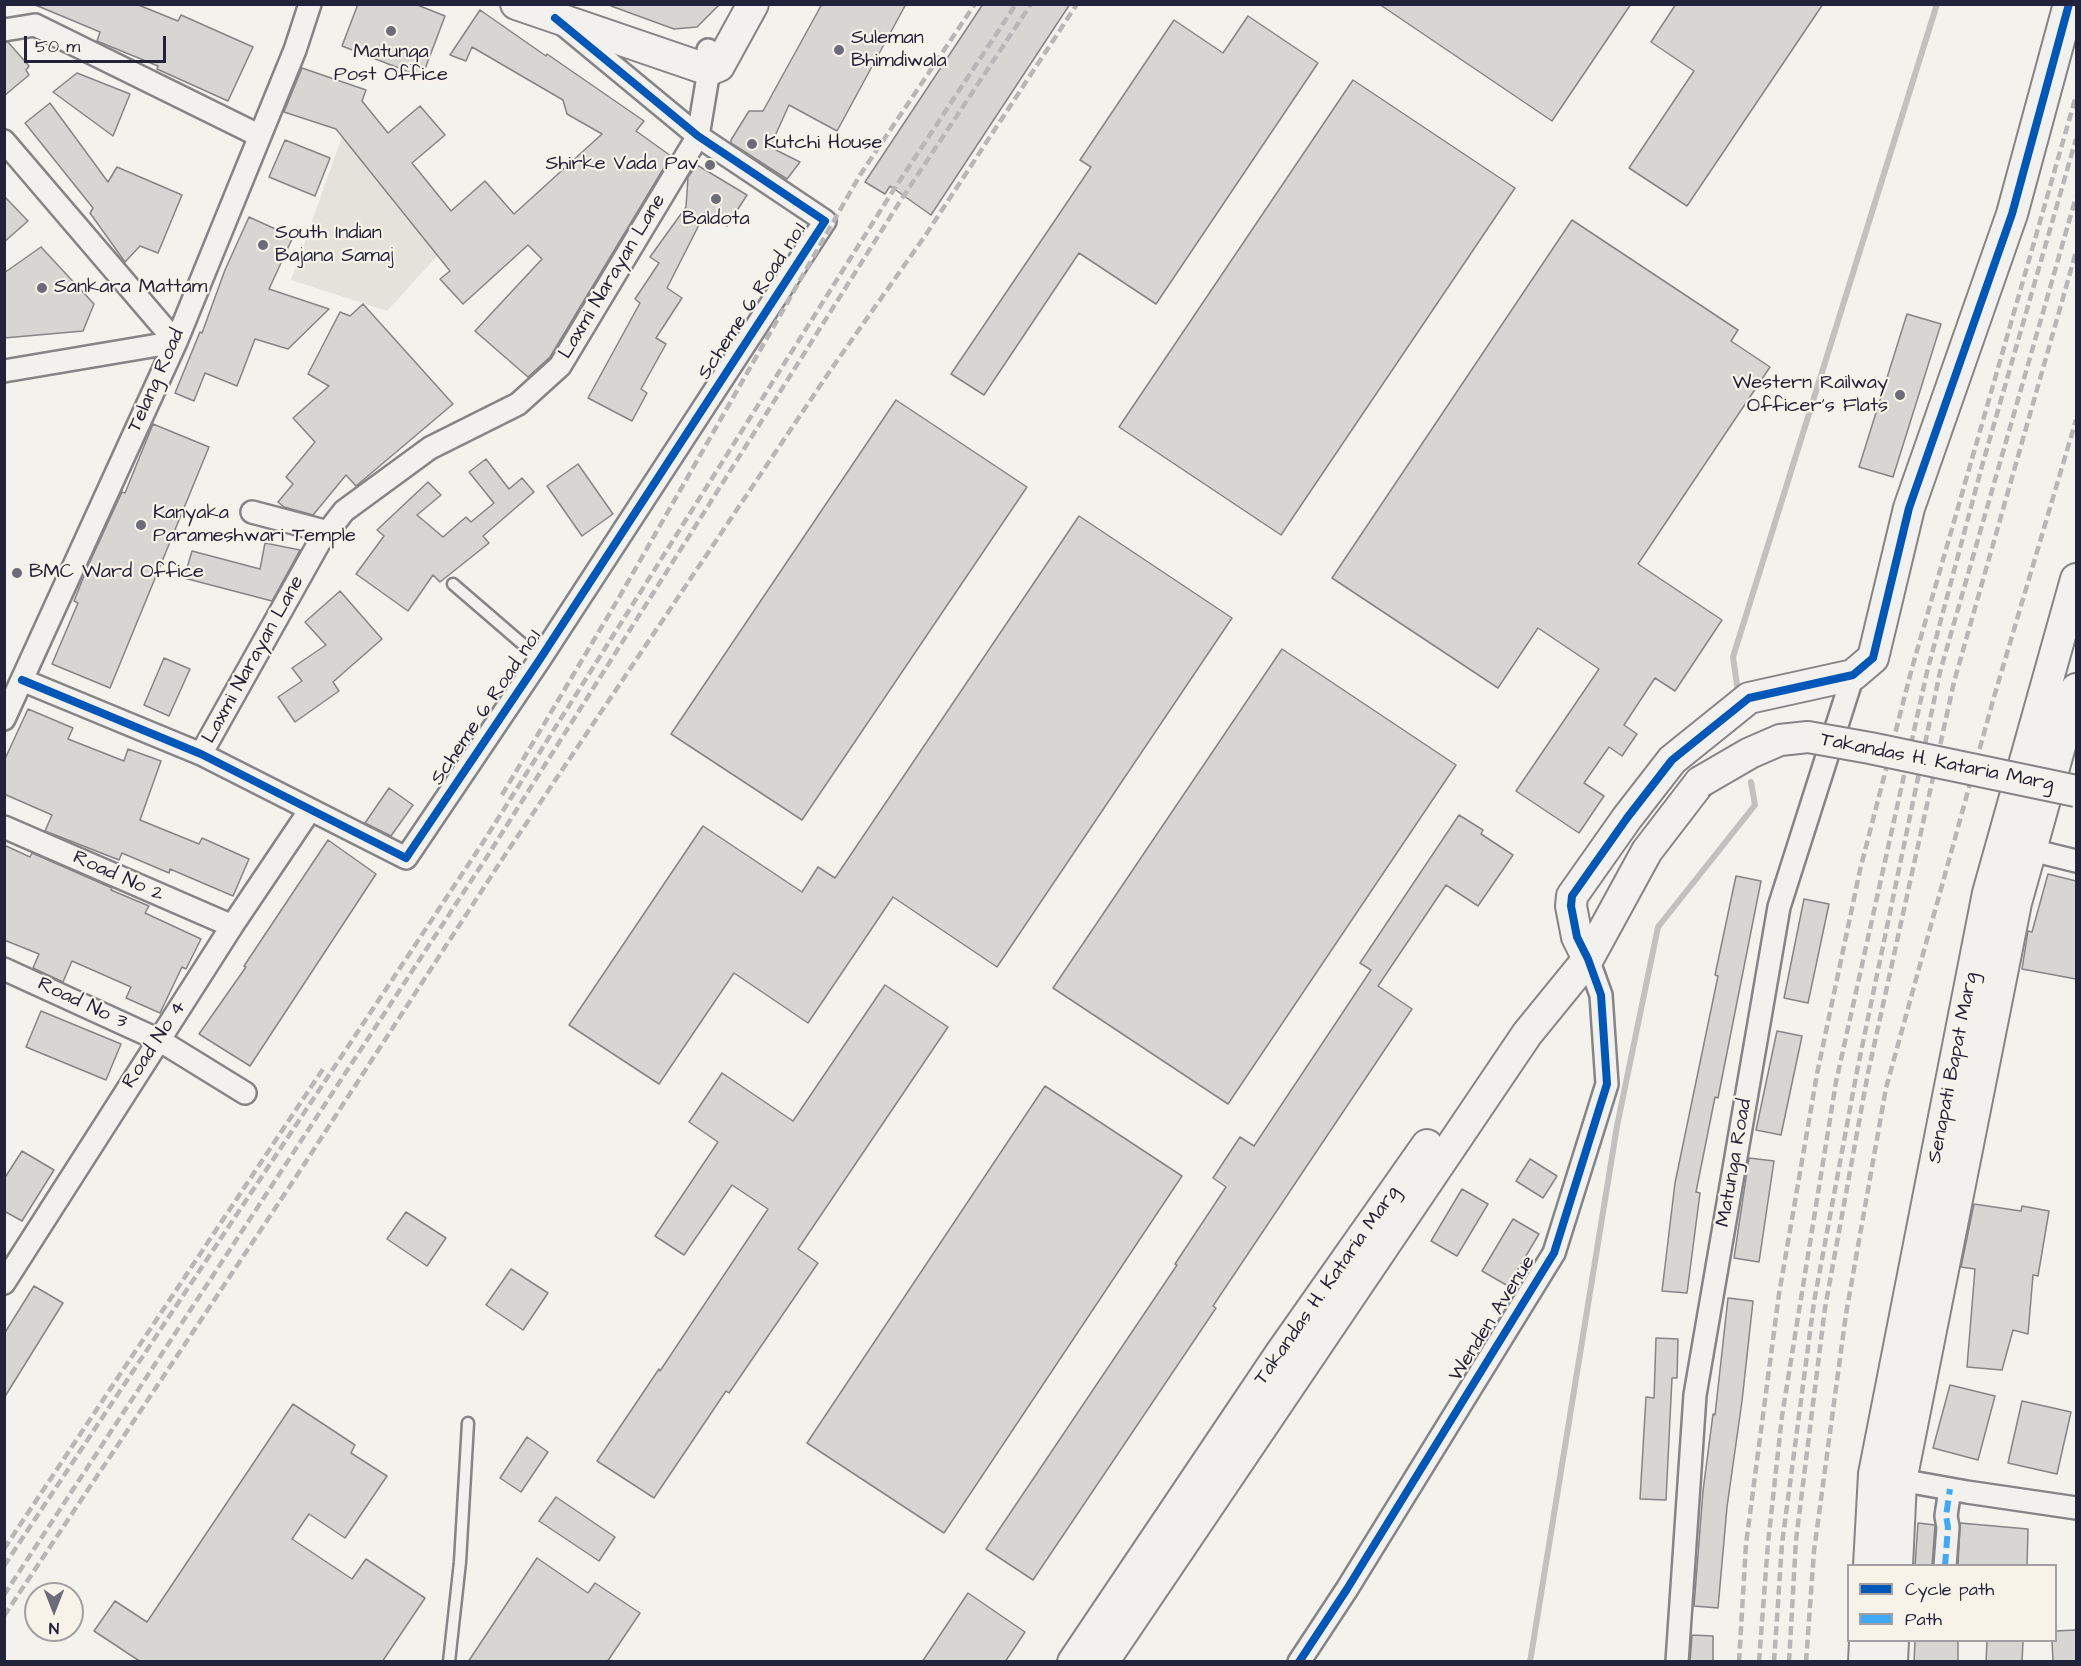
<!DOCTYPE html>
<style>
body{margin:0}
#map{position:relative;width:2081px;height:1666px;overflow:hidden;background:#f4f2ec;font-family:"Architects Daughter",sans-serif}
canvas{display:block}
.frame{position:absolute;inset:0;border:6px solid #22223b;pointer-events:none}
.legend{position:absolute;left:1847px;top:1564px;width:210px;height:78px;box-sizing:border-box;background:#f7f3e8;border:2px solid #a29fa3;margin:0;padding:8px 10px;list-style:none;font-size:18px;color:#22223b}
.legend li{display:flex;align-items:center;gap:12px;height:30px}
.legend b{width:30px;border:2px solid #a29fa3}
.north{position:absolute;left:24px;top:1582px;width:60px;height:60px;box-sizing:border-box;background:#f7f3e8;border:2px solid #a29fa3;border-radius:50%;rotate:180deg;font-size:16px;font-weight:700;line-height:24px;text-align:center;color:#22223b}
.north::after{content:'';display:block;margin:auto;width:21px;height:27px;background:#6c6b79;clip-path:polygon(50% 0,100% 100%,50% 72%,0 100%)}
.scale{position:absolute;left:24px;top:36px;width:142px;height:27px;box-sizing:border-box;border:3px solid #22223b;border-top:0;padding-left:8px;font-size:18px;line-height:21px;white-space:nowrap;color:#22223b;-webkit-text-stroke:4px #f7f3e8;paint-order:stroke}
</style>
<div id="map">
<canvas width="2081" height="1666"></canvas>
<div class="frame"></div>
<ul class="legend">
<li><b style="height:8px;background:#0057b8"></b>Cycle path</li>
<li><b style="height:8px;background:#3fa9f5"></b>Path</li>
</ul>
<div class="north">N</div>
<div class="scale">50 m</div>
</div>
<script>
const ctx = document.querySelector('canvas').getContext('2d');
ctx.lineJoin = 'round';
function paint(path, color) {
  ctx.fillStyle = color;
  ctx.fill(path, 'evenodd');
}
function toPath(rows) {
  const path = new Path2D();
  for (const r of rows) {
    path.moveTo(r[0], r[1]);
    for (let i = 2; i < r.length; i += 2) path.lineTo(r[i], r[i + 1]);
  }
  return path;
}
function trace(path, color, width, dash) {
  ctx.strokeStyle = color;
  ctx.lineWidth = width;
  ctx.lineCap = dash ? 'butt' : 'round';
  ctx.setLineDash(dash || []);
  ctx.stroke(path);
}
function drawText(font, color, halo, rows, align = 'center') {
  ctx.font = font + ' "Architects Daughter",sans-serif';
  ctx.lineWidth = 4.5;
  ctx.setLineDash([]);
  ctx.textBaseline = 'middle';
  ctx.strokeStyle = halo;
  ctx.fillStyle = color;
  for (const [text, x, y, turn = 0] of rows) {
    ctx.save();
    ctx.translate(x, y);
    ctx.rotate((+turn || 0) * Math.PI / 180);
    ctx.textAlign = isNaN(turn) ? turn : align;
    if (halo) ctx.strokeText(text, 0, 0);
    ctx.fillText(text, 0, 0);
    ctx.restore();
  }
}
paint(toPath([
 [342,137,438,255,387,311,291,280]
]), '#e5e2dc');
trace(toPath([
 [1738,692,1733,657,1937,4],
 [1530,1662,1617,1126,1658,927,1755,805,1751,782]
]), '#c3c0c0', 6);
const building = toPath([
 [33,4,136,4,178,21,181,15,253,47,228,101,157,69,158,66,97,41,100,32,33,4],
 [358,4,415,4,445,16,422,77,342,46,358,4],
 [612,4,720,4,697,27,674,29,611,6,612,4],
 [822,4,906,4,837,131,789,105,770,147,800,162,787,179,731,143,731,140,749,111,763,111,822,4],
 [983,4,1070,4,931,215,890,186,885,194,865,182,983,4],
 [1379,4,1631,4,1552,121,1379,4],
 [1676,4,1823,4,1687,206,1629,168,1694,71,1651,42,1676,4],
 [480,10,546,56,547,54,644,121,636,131,671,156,550,357,528,377,475,331,542,259,528,245,463,304,440,279,450,271,336,129,284,112,302,68,366,90,362,101,388,133,420,106,445,135,412,163,451,211,485,181,514,214,602,134,567,114,563,100,472,47,466,61,450,55,480,10],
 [1248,16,1318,63,1156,304,1079,253,984,395,951,374,1091,167,1080,160,1174,20,1223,53,1248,16],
 [8,42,29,66,26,70,29,75,4,96,4,43,8,42],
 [77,73,130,94,113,136,53,92,77,73],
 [1353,80,1515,188,1281,535,1119,427,1353,80],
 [50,103,108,182,117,167,182,195,158,253,140,246,125,262,90,213,93,208,25,123,50,103],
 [285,140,330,158,315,196,269,177,285,140],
 [697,165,747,195,727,226,705,213,667,288,682,298,656,338,666,344,641,389,647,393,632,421,588,398,640,303,635,299,659,263,650,257,686,207,688,177,697,165],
 [4,196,28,221,4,242,4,196],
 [249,217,293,237,269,289,329,309,288,349,255,339,237,386,205,373,194,401,175,393,200,332,202,333,225,270,249,217],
 [1572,220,1738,330,1731,341,1770,367,1638,564,1722,620,1675,691,1655,678,1624,725,1637,734,1622,756,1609,747,1584,783,1604,796,1579,833,1516,791,1599,669,1538,628,1498,688,1332,578,1572,220],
 [41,247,94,304,83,331,4,338,4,273,41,247],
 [363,304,453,404,356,486,346,475,313,515,284,507,278,502,293,484,286,477,315,442,293,418,329,386,308,374,340,312,350,316,363,304],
 [1907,314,1941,324,1893,477,1859,467,1907,314],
 [896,400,1027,487,802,820,671,734,896,400],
 [153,424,209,447,110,688,52,664,78,603,74,601,88,566,122,492,125,493,153,424],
 [486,459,509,489,522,478,534,492,483,536,489,543,440,582,433,575,408,611,356,574,384,536,377,530,428,482,441,495,417,515,443,537,466,517,471,522,494,503,469,472,486,459],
 [578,464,613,514,582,536,547,486,578,464],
 [1079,516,1232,618,997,967,893,897,808,1023,734,973,659,1084,569,1025,703,826,802,892,818,867,835,878,1079,516],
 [265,543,300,550,272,601,184,578,192,551,260,569,265,543],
 [340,591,382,639,333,682,339,691,295,722,278,697,302,681,292,668,326,645,305,622,340,591],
 [1282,649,1456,765,1228,1104,1053,988,1282,649],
 [164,658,190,669,169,716,144,705,164,658],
 [28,709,73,728,68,739,124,761,128,749,161,761,140,820,199,844,202,838,249,859,233,896,170,869,169,873,122,853,119,860,45,831,52,815,4,794,4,761,28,709],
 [389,788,413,805,391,836,365,823,389,788],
 [1459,815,1483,830,1481,834,1513,855,1478,906,1446,885,1378,986,1412,1009,1213,1306,1216,1308,1033,1580,986,1549,1177,1265,1175,1264,1226,1187,1213,1178,1240,1137,1254,1146,1371,970,1360,963,1459,815],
 [328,840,376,874,250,1066,199,1034,246,967,244,966,328,840],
 [4,845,30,857,32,853,112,888,111,890,149,906,145,913,201,939,186,969,182,967,160,1013,126,998,131,987,72,961,63,982,33,968,39,954,4,940,4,845],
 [2048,874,2076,881,2076,979,2022,969,2028,931,2032,932,2048,874],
 [1736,876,1761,881,1718,1098,1715,1097,1696,1192,1700,1193,1687,1293,1662,1291,1675,1183,1718,976,1715,975,1736,876],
 [1804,899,1829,904,1808,1003,1784,998,1804,899],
 [885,985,948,1027,798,1249,818,1263,729,1393,726,1391,654,1498,597,1461,659,1369,660,1371,768,1209,732,1185,684,1255,655,1236,718,1142,689,1122,722,1073,793,1121,885,985],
 [41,1011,121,1044,106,1080,26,1047,41,1011],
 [1777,1031,1802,1036,1781,1135,1756,1130,1777,1031],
 [1045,1086,1182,1176,944,1533,807,1443,1045,1086],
 [22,1151,54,1170,22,1221,4,1211,4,1179,22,1151],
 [1749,1158,1774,1161,1759,1262,1734,1258,1749,1158],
 [1530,1159,1557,1176,1543,1198,1516,1181,1530,1159],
 [1462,1189,1488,1204,1457,1256,1431,1241,1462,1189],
 [1974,1204,2021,1211,2022,1206,2049,1211,2038,1276,2033,1275,2028,1334,2013,1330,2002,1370,1967,1367,1975,1269,1961,1267,1974,1204],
 [406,1212,446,1238,427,1266,387,1239,406,1212],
 [1513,1219,1539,1234,1508,1286,1482,1271,1513,1219],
 [511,1269,548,1293,523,1330,486,1305,511,1269],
 [34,1286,63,1303,4,1398,4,1334,34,1286],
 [1728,1298,1753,1301,1742,1401,1727,1507,1718,1608,1694,1606,1703,1491,1713,1414,1715,1415,1728,1298],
 [1656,1338,1678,1339,1677,1378,1672,1378,1666,1500,1640,1499,1646,1397,1654,1398,1656,1338],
 [1950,1385,1995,1396,1978,1460,1933,1448,1950,1385],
 [2022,1401,2071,1412,2057,1474,2008,1463,2022,1401],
 [293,1404,355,1445,351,1453,387,1476,345,1538,309,1514,292,1539,352,1579,366,1559,425,1598,382,1662,141,1662,94,1631,115,1601,147,1622,293,1404],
 [527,1437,548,1452,521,1492,500,1478,527,1437],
 [556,1497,615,1537,599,1561,539,1521,556,1497],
 [1918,1523,1935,1525,1932,1566,1915,1566,1918,1523],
 [1960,1523,2028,1529,2027,1566,1958,1566,1960,1523],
 [537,1558,588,1593,595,1583,640,1613,607,1662,468,1662,537,1558],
 [968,1593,1025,1632,1005,1662,922,1662,968,1593],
 [2076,1630,2076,1661,2053,1661,2052,1641,2055,1641,2055,1631,2076,1630],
 [1692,1635,1713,1636,1713,1662,1690,1662,1692,1635],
 [1915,1641,1958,1641,1958,1662,1914,1662,1915,1641],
 [1987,1641,2023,1641,2022,1662,1986,1662,1987,1641]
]);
paint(building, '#d7d6d3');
trace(building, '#858486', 1.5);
const lane = toPath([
 [453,584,540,659],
 [449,1662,460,1562,468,1423]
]);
const street = toPath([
 [4,30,35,25,260,136],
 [4,141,176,342],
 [4,371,176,342],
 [252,512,328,532],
 [22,680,201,754,406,858,540,659,825,221,698,136,565,26],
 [4,719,176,342,295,50,310,4],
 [201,754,319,543,344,511,430,448,518,404,560,366,698,136,709,70,708,50],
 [4,827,232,926],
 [2019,847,2076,861],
 [4,969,159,1040,245,1093],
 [4,1283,232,926,310,810],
 [1889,1478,1967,1492,2076,1508],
 [1945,1566,1948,1527,1946,1516,1950,1489],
 [1299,1662,1347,1589,1554,1253,1607,1084,1601,995,1588,959],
 [1677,1662,1695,1395,1779,907,1853,675]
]);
const secondary = toPath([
 [516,4,709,70,719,66,753,4],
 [1588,959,1577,937,1571,906,1572,896,1627,818,1672,760,1749,698,1853,675,1873,658,1909,508,2012,214,2069,4],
 [1869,1566,1874,1474,1988,893,2076,579],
 [1897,1566,1901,1481,2016,903,2076,689],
 [1073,1662,1280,1354,1427,1145],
 [1103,1662,1527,1034,1588,959,1647,851,1700,782],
 [1864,1662,1865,1640],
 [1892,1662,1893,1640]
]);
trace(lane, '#858486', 15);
trace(street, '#858486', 26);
trace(secondary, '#858486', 34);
trace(lane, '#f2f1ed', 10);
trace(street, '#f2f1ed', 21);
trace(secondary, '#f2f1ed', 30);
trace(toPath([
 [502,795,617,601,860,175,975,4],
 [4,1549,325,1066],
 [4,1566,482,844,889,197,1016,4],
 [4,1595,490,852,899,203,1031,4],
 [4,1616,292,1183,501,861,832,368,927,233,1077,4],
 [1739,1662,1746,1544,1779,1294,1817,1074,1860,870,1912,668,2076,96],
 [1759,1662,1768,1543,1782,1416,1836,1082,1927,672,1982,466,2076,139],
 [1774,1662,1782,1544,1814,1302,1857,1071,1940,672,2076,197],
 [1789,1662,1796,1540,1825,1308,1868,1073,1954,682,2076,252],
 [1806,1662,1814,1551,1846,1314,1886,1088,1994,697,2076,420]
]), '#b8b6b6', 4.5, [9, 4.5]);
const secondaryBridge = toPath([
 [1700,782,1750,753,1780,740,1808,737,1870,748,2076,791]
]);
trace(secondaryBridge, '#858486', 34, []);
trace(secondaryBridge, '#f2f1ed', 30);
trace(toPath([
 [1945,1566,1948,1527,1946,1516,1950,1489]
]), '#3fa9f5', 6, [12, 6]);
trace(toPath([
 [22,680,201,754,406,858,540,659,825,221,698,136,555,18],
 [1299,1662,1347,1589,1554,1253,1607,1084,1601,995,1588,959,1577,937,1571,906,1572,896,1627,818,1672,760,1749,698,1853,675,1873,658,1909,508,2012,214,2069,4]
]), '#0057b8', 8);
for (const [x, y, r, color] of [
 [391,31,6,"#6c6b79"],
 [839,50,6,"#6c6b79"],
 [752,144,6,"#6c6b79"],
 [710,165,6,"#6c6b79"],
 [716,199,6,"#6c6b79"],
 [263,245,6,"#6c6b79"],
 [42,288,6,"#6c6b79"],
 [1900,395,6,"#6c6b79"],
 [141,525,6,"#6c6b79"],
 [17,573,6,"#6c6b79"]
]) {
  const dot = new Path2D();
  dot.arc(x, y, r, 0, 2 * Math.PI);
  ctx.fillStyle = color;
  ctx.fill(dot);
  trace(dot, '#f7f3e8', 2);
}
drawText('20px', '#22223b', '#f7f3e8', [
 ["Suleman",851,39],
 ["Bhimdiwala",851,62],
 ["Matunga",391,53,"center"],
 ["Post Office",391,76,"center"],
 ["Kutchi House",764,144],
 ["Shirke Vada Pav",698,165,"right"],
 ["Baldota",716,220,"center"],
 ["South Indian",275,234],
 ["Bajana Samaj",275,257],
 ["Sankara Mattam",54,288],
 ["Western Railway",1888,384,"right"],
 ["Officer's Flats",1888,407,"right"],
 ["Kanyaka",153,514],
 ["Parameshwari Temple",153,537],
 ["BMC Ward Office",29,573]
], 'left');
drawText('20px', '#22223b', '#f7f3e8', [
 ["Laxmi Narayan Lane",613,277,-59],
 ["Scheme 6 Road no.1",753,302,-57],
 ["Telang Road",157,381,-66],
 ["Laxmi Narayan Lane",254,660,-61],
 ["Scheme 6 Road no.1",487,708,-56],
 ["Takandas H. Kataria Marg",1937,763,11],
 ["Road No 2",118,877,24],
 ["Road No 3",82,1004,25],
 ["Road No 4",155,1045,-57],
 ["Senapati Bapat Marg",1954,1068,-79],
 ["Matunga Road",1735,1163,-80],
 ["Takandas H. Kataria Marg",1328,1286,-55],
 ["Wenden Avenue",1493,1319,-58]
]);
</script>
